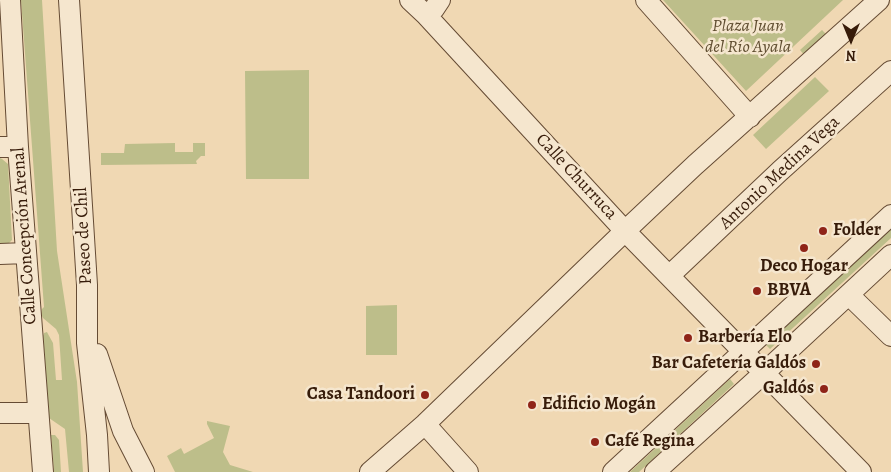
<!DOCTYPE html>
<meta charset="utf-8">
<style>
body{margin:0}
#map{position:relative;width:891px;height:472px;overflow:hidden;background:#f0d8b3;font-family:Alegreya,serif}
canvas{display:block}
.north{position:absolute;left:826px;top:15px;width:50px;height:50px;-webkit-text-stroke:4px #f5e6ce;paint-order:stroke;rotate:180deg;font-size:14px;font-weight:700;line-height:20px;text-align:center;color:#371c0a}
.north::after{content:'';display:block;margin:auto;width:18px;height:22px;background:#371c0a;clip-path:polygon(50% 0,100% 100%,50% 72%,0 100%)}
</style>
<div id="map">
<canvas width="891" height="472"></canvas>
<div class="north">N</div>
</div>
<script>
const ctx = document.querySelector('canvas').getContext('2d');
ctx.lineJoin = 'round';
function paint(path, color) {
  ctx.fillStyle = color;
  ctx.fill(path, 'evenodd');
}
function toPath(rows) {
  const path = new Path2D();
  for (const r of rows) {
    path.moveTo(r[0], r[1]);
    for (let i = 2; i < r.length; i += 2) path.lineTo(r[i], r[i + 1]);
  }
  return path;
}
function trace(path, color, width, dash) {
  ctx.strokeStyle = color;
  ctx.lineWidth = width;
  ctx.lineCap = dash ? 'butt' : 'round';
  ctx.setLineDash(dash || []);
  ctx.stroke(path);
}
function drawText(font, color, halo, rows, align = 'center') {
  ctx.font = font + ' Alegreya,serif';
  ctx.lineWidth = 5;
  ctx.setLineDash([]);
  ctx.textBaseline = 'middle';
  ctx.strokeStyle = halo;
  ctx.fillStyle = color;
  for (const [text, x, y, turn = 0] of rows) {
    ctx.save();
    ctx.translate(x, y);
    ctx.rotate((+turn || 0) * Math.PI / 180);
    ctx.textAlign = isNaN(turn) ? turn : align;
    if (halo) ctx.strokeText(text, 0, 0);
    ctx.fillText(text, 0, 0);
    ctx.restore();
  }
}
paint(toPath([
 [21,0,42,0,57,251,77,382,83,472,69,472,65,429,49,418,43,336,44,333,47,332,48,334,53,343,56,380,62,380,59,335,56,329,43,318,41,314,42,309,44,307],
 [663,0,843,0,746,91],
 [822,30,829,37,806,57,800,50],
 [309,70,309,179,246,179,245,71],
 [815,77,829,91,766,149,753,135],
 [175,143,175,152,193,152,193,143,205,143,205,156,201,156,196,161,197,164,101,165,101,153,124,153,125,144],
 [0,158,2,159,8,164,12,240,7,245,0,245],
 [891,229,891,238,770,349,766,345],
 [397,305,397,355,366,355,366,306],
 [730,379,734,384,639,472,630,472],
 [207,421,230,426,223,452,230,465,253,472,175,472,167,456,181,448,184,454,214,438,207,424],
 [55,435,59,440,61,472,54,472,51,435]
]), '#bdbe8a');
const minor = toPath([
 [10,0,18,147,43,472],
 [69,0,87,285,87,343,97,435,99,472],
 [410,0,426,15,625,231,861,472],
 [646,0,750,117],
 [426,15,434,9,440,0],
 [0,147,18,147],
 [0,254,26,253],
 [669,276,780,171,891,71],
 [849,295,891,336],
 [97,354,123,431,144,472],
 [0,413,38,413],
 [425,424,468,472],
 [370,472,425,424,625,231,695,165,879,0],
 [613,472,891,215],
 [655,472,764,373,891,255]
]);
trace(minor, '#654b34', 22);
trace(minor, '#f5e6ce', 20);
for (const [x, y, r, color] of [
 [823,231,5,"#8f2418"],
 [804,248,5,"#8f2418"],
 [757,291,5,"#8f2418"],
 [688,338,5,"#8f2418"],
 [816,364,5,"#8f2418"],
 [824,389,5,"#8f2418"],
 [425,395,5,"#8f2418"],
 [532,405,5,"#8f2418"],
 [595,442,5,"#8f2418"]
]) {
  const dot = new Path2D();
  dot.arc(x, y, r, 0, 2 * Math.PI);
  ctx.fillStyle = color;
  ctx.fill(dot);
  trace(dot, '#f5e6ce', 2);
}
drawText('italic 18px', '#5f4d30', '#f5e6ce', [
 ["Plaza Juan",748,27],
 ["del Río Ayala",748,48]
]);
drawText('18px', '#371c0a', '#f5e6ce', [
 ["Antonio Medina Vega",780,173,-43],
 ["Calle Churruca",576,177,47],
 ["Calle Concepción Arenal",25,236,-94],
 ["Paseo de Chil",84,236,-93]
]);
drawText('bold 18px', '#371c0a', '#f5e6ce', [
 ["Folder",833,231],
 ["Deco Hogar",804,267,"center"],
 ["BBVA",767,291],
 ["Barbería Elo",698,338],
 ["Bar Cafetería Galdós",806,364,"right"],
 ["Galdós",814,389,"right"],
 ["Casa Tandoori",415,395,"right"],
 ["Edificio Mogán",542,405],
 ["Café Regina",605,442]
], 'left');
</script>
